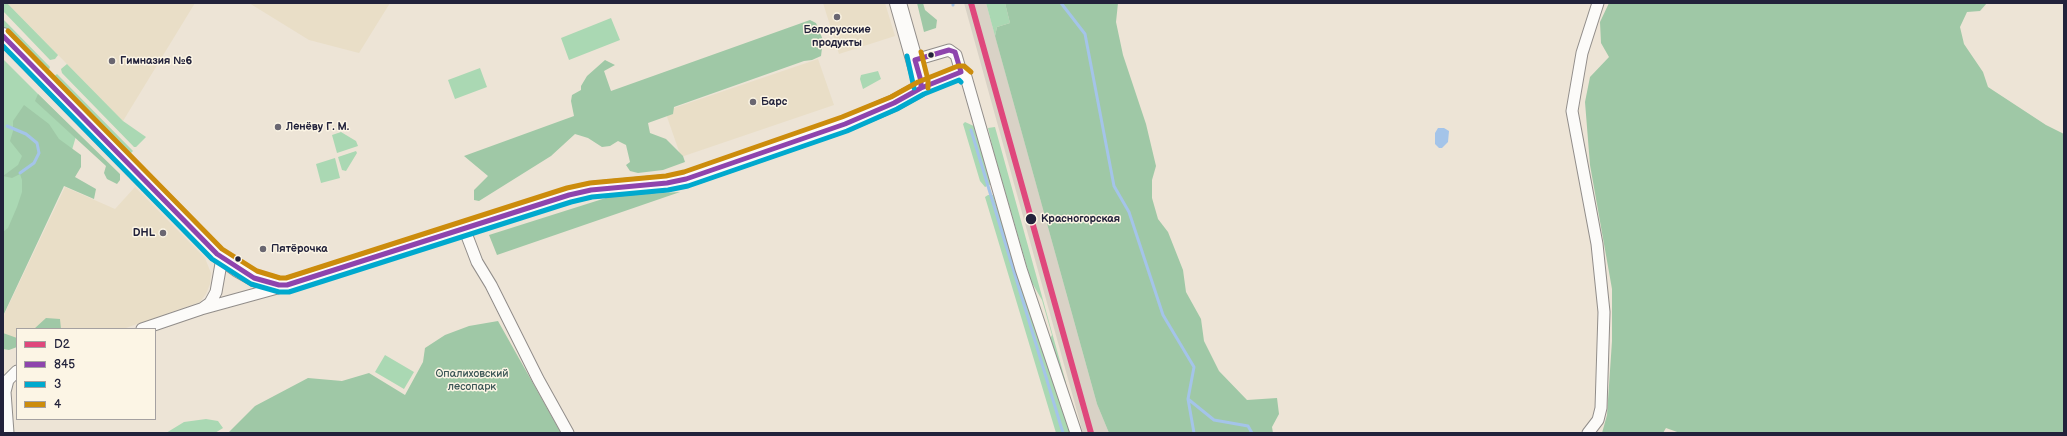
<!DOCTYPE html>
<meta charset="utf-8">
<style>
body{margin:0}
#map{position:relative;width:2067px;height:436px;overflow:hidden;background:#ede4d6;font-family:"Balsamiq Sans",sans-serif}
canvas{display:block}
.frame{position:absolute;inset:0;border:4px solid #22223b;pointer-events:none}
.legend{position:absolute;left:16px;top:328px;width:140px;height:92px;box-sizing:border-box;background:#fcf5e5;border:1px solid #a5a1a1;margin:0;padding:5px 7px;list-style:none;font-size:12px;color:#22223b}
.legend li{display:flex;align-items:center;gap:8px;height:20px}
.legend b{width:20px;border:1px solid #a5a1a1}
</style>
<div id="map">
<canvas width="2067" height="436"></canvas>
<div class="frame"></div>
<ul class="legend">
<li><b style="height:5px;background:#df477c"></b>D2</li>
<li><b style="height:5px;background:#8e44ad"></b>845</li>
<li><b style="height:5px;background:#00a9ce"></b>3</li>
<li><b style="height:5px;background:#cc8c0c"></b>4</li>
</ul>
</div>
<script>
const ctx = document.querySelector('canvas').getContext('2d');
ctx.lineJoin = 'round';
function paint(path, color) {
  ctx.fillStyle = color;
  ctx.fill(path, 'evenodd');
}
function toPath(rows) {
  const path = new Path2D();
  for (const r of rows) {
    path.moveTo(r[0], r[1]);
    for (let i = 2; i < r.length; i += 2) path.lineTo(r[i], r[i + 1]);
  }
  return path;
}
function trace(path, color, width, dash) {
  ctx.strokeStyle = color;
  ctx.lineWidth = width;
  ctx.lineCap = dash ? 'butt' : 'round';
  ctx.setLineDash(dash || []);
  ctx.stroke(path);
}
function drawText(font, color, halo, rows, align = 'center') {
  ctx.font = font + ' "Balsamiq Sans",sans-serif';
  ctx.lineWidth = 3;
  ctx.setLineDash([]);
  ctx.textBaseline = 'middle';
  ctx.strokeStyle = halo;
  ctx.fillStyle = color;
  for (const [text, x, y, turn = 0] of rows) {
    ctx.save();
    ctx.translate(x, y);
    ctx.rotate((+turn || 0) * Math.PI / 180);
    ctx.textAlign = isNaN(turn) ? turn : align;
    if (halo) ctx.strokeText(text, 0, 0);
    ctx.fillText(text, 0, 0);
    ctx.restore();
  }
}
paint(toPath([
 [7,3,195,3,123,121],
 [249,3,390,3,359,53,309,40],
 [823,3,885,3,895,36,839,54],
 [818,59,834,105,681,157,665,111],
 [65,187,115,209,135,187,205,258,211,273,210,284,206,294,200,302,123,329,17,329,17,340,3,333,3,317]
]), '#e9dec7');
paint(toPath([
 [964,3,986,3,1097,404,1109,433,1083,433]
]), '#d9d2c6');
paint(toPath([
 [3,3,7,3,58,55,55,59,50,60,3,11],
 [986,3,1005,3,1010,23,997,27,995,36],
 [611,18,620,40,569,60,561,38],
 [3,19,50,67,48,72,3,28],
 [3,59,77,133,63,180,3,310],
 [67,64,123,121,146,137,136,147,134,147,62,73,61,69],
 [480,68,487,87,455,99,448,80],
 [878,71,881,79,863,89,860,79,861,75],
 [57,74,133,151,128,156,53,77],
 [965,122,976,127,990,181,990,185,985,187,980,181,963,124],
 [995,127,1066,383,1064,385,1050,339,1052,335,1042,300,1031,281,993,149,988,128],
 [341,132,356,141,358,146,337,153,332,135],
 [356,151,357,153,346,171,342,170,338,157],
 [335,158,340,178,321,183,316,164],
 [988,195,993,195,1070,433,1056,433,985,197],
 [385,355,414,372,404,389,375,372],
 [206,419,218,421,223,428,215,433,166,433,184,422]
]), '#aad8b3');
paint(toPath([
 [917,3,923,3,925,10,937,20,936,28,924,32],
 [1005,3,1118,3,1116,22,1123,55,1146,124,1156,166,1152,180,1152,198,1158,219,1168,232,1183,270,1186,292,1201,319,1204,341,1219,371,1247,400,1277,398,1279,414,1272,427,1273,433,1109,433,1097,404,995,36,997,27,1010,23],
 [1609,3,1987,3,1980,11,1967,12,1960,27,1964,44,1983,72,1988,87,2046,125,2064,134,2064,433,1680,433,1666,428,1663,433,1602,433,1607,415,1612,341,1612,289,1590,165,1585,102,1590,77,1609,57,1601,43,1600,22],
 [810,20,816,23,823,40,821,56,812,60,804,61,674,107,673,114,648,123,650,133,666,139,683,156,685,162,663,170,638,173,630,171,626,165,630,162,626,145,618,141,610,146,602,147,588,138,575,134,551,156,479,201,474,200,474,190,488,176,464,156,574,116,571,101,572,95,581,90,581,86,587,76,605,60,615,65,604,71,611,91],
 [38,94,120,174,120,180,117,184,107,179,104,173,106,166,35,101],
 [24,105,49,124,59,139,81,155,81,167,75,177,96,189,94,199,64,186,3,316,3,232,8,228,17,207,22,192,22,180,20,174,12,178,3,176,18,165,22,156,10,141,13,131,13,121],
 [680,192,497,255,489,235,612,196],
 [46,318,60,319,61,329,34,329],
 [498,321,561,433,228,433,255,406,308,378,342,381,369,373,405,395,423,362,425,348,445,335,469,326],
 [3,333,17,338,17,347,9,350,3,349]
]), '#9fc8a6');
paint(toPath([
 [1438,128,1444,128,1449,131,1448,142,1442,148,1439,148,1435,144,1435,133]
]), '#a4c4e9');
trace(toPath([
 [953,3,953,5],
 [1061,3,1085,34,1114,186,1129,212,1163,315,1194,367,1188,399,1194,433],
 [7,126,26,134,37,143,39,153,34,163,20,173],
 [971,130,1063,433],
 [1188,399,1214,420,1248,426,1252,433]
]), '#a4c4e9', 3);
const street = toPath([
 [915,60,949,50,956,55,961,72,966,77,1021,269,1076,433],
 [921,88,961,72],
 [464,228,477,262,491,285,538,379,568,433],
 [203,308,210,303,216,292,222,258],
 [142,329,201,309,281,287],
 [8,433,5,392,8,380,17,371],
 [1588,433,1598,420,1601,408,1604,312,1597,244,1572,111,1582,53,1598,3]
]);
const secondary = toPath([
 [3,36,217,254,238,269,254,278,279,285,287,285,569,195,591,190,667,183,686,179,845,124,894,103,921,88,921,84,898,3]
]);
trace(street, '#918d8a', 13);
trace(secondary, '#918d8a', 18);
trace(street, '#fcfbf9', 11);
trace(secondary, '#fcfbf9', 16);
trace(toPath([
 [3,36,217,254,254,278,279,285,287,285,569,195,591,190,667,183,686,179,845,124,894,103,921,88],
 [949,50,955,52,961,72,921,88,921,81,915,60,949,50]
]), '#8e44ad', 5);
trace(toPath([
 [3,46,212,259,251,284,279,292,289,292,571,202,592,197,668,190,688,186,847,131,897,109,924,94,959,80,961,82],
 [907,56,914,88]
]), '#00a9ce', 5);
trace(toPath([
 [8,31,222,249,257,271,280,278,286,278,567,188,590,183,666,176,684,172,842,117,891,97,918,82,958,66,964,66,971,72],
 [921,52,928,80,928,88]
]), '#cc8c0c', 5);
trace(toPath([
 [971,3,1091,433]
]), '#df477c', 6);
for (const [x, y, r, color] of [
 [837,17,4,"#696671"],
 [931,55,3.5,"#22223b"],
 [112,61,4,"#696671"],
 [753,102,4,"#696671"],
 [278,127,4,"#696671"],
 [1031,219,6,"#22223b"],
 [163,233,4,"#696671"],
 [263,249,4,"#696671"],
 [238,259,3.5,"#22223b"]
]) {
  const dot = new Path2D();
  dot.arc(x, y, r, 0, 2 * Math.PI);
  ctx.fillStyle = color;
  ctx.fill(dot);
  trace(dot, '#fcf5e5', 1.5);
}
drawText('bold 11px', '#22223b', '#fcf5e5', [
 ["Белорусские",837,30,"center"],
 ["продукты",837,43,"center"],
 ["Гимназия №6",120,61],
 ["Барс",761,102],
 ["Ленёву Г. М.",286,127],
 ["DHL",155,233,"right"],
 ["Пятёрочка",271,249]
], 'left');
drawText('bold 11px', '#22223b', '#fcf5e5', [
 ["Красногорская",1041,219]
], 'left');
drawText('11px', '#3b5656', '#fcf5e5', [
 ["Опалиховский",472,374],
 ["лесопарк",472,387]
]);
</script>
